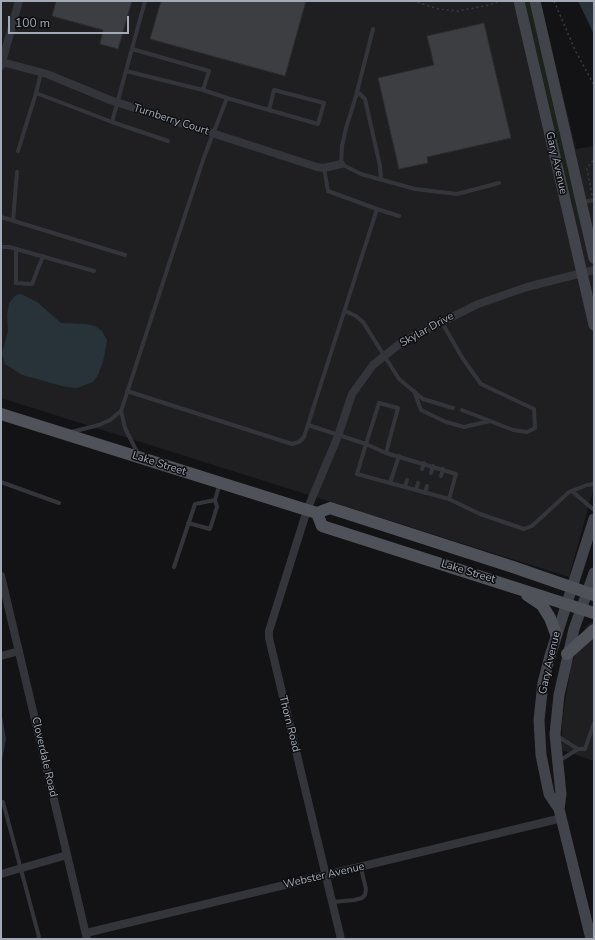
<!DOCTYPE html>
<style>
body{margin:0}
#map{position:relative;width:595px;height:940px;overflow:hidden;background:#131315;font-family:"Nunito Sans",sans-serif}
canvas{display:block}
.frame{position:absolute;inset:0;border:2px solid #a3aab6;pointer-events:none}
.scale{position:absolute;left:8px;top:16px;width:121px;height:18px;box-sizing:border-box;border:2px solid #a3aab6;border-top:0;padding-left:5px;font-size:12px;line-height:14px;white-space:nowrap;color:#a3aab6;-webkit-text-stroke:3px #0e0e10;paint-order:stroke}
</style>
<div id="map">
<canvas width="595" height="940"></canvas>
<div class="frame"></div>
<div class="scale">100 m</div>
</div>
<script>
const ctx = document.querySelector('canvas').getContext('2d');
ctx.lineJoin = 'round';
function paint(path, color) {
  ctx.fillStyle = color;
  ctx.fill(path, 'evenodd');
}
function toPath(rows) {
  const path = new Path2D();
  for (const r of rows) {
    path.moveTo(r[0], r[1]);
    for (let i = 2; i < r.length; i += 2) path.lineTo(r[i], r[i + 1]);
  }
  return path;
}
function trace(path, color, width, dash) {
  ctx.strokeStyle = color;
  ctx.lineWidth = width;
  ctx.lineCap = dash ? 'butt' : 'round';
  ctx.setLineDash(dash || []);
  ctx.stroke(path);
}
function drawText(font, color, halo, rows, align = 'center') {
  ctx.font = font + ' "Nunito Sans",sans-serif';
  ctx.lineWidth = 3;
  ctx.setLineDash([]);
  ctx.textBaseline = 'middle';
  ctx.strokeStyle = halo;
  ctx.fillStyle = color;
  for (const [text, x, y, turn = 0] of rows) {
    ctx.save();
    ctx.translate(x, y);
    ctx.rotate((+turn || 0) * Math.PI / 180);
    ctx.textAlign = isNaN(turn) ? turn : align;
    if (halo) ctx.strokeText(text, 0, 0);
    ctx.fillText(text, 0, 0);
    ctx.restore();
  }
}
paint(toPath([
 [1,1,540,1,576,149,594,146,594,487,569,577,1,398],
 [594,621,594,761,562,750,562,720,571,666,586,626]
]), '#1f1f22');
paint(toPath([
 [525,1,529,1,582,228,580,228,563,167]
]), '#1b231b');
paint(toPath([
 [578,1,594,1,594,35,590,26],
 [21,294,37,302,61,323,86,324,95,326,102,331,107,340,103,362,98,375,93,382,77,388,66,387,22,375,5,364,2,354,8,331,7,315,9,303,16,295],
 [1,710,6,739,1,766]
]), '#283239');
const building = toPath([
 [56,1,132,1,118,49,100,44,103,30,52,16,56,1],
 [161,1,306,1,285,76,150,39,161,1],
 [484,23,511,138,427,157,428,163,399,169,378,78,434,65,427,36,484,23]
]);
paint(building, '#3c3e42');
trace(building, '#2d2d31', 1);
trace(toPath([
 [413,1,438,9,458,11,489,5,500,1],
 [554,1,575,50,594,85],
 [592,195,587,169,591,162,594,161]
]), '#393c41', 1.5, [2, 3]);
trace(toPath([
 [126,71,203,90,209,71,132,49],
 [41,73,36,93,112,122,145,1],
 [203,90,227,98,318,124,324,103,274,90,269,110],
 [356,96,373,29],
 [112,122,168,141],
 [18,151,36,93],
 [381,179,380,166,365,99,359,93,356,96,346,128,342,146,341,164,361,174,415,189,457,194,499,183],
 [583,202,594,200],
 [377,209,399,216],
 [1,217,125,255],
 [13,221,17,172],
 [1,247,9,247,94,271],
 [16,249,16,283,32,284,43,256],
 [345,311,356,316,363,322,399,379,423,399,453,408],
 [441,321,463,359,481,384,534,409,535,428,527,432,513,430,462,410],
 [127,391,292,444,299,442,304,437,377,209,328,191,324,168],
 [414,391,421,410,446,422,464,427,490,421],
 [121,411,125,428,138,454],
 [308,425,366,444,357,474,449,499,480,514,524,529,532,526,569,492,587,485,594,484],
 [71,432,99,425,110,420,121,411,204,157,227,98],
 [386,453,366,444,379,403,398,408,386,453,456,474,449,499],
 [422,469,424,463],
 [431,473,433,466],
 [441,476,443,469],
 [1,482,59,503],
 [390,483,399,456],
 [405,487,407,480],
 [416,490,418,483],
 [573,492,594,510],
 [425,493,427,486],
 [188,523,210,529,217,507,215,500],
 [174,567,195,504,215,500,220,483],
 [557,736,578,749,585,749,594,723],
 [559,761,578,749],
 [3,802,39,937],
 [333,902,354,900,362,898,365,895,366,889,361,868]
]), '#33353a', 4);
trace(toPath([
 [2,62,47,74,110,100,317,167,324,168,341,164],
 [1,66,19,1],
 [1,576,87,939],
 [1,656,19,651],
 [1,874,67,855],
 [86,933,562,818],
 [341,939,269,638,269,631,307,510,338,436,352,394,373,365,402,342,478,304,527,287,594,270]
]), '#33353a', 8);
trace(toPath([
 [519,1,594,325],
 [535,1,594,258],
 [559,809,561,794,555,734,559,695,574,629,594,573],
 [591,939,559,809,549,794,541,755,539,720,543,683,550,656,594,519]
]), '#41444a', 11);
trace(toPath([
 [1,414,307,510,317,513,330,508,513,567,594,595],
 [317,513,322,526,594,613],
 [527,595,542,605,550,618,556,634],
 [567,654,594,630]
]), '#4f5259', 12);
drawText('11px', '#a3aab6', '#0e0e10', [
 ["Turnberry Court",171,120,18],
 ["Gary Avenue",556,163,77],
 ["Skylar Drive",427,330,-29],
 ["Lake Street",159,464,18],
 ["Lake Street",468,572,17],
 ["Gary Avenue",550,663,-77],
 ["Thorn Road",289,724,76],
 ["Cloverdale Road",44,757,77],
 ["Webster Avenue",324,876,-13]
]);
</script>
